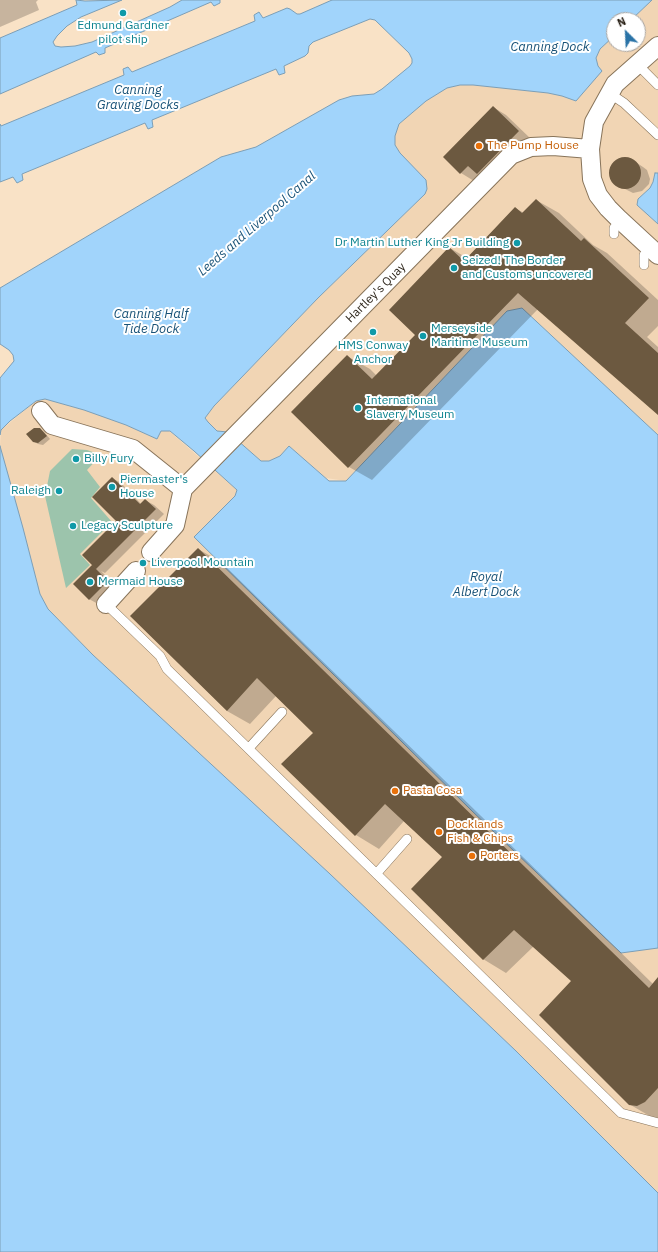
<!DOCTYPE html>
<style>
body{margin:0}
#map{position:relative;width:658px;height:1252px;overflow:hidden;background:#f9e2c6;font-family:"IBM Plex Sans",sans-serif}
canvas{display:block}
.north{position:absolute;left:606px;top:12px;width:40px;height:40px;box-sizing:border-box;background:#fff;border:1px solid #a9a5a1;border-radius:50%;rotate:336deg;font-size:11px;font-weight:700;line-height:16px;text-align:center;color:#271f14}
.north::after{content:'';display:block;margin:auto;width:14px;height:18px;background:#2a73a7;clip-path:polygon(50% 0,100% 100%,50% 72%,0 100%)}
</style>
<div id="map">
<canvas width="658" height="1252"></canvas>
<div class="north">N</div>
</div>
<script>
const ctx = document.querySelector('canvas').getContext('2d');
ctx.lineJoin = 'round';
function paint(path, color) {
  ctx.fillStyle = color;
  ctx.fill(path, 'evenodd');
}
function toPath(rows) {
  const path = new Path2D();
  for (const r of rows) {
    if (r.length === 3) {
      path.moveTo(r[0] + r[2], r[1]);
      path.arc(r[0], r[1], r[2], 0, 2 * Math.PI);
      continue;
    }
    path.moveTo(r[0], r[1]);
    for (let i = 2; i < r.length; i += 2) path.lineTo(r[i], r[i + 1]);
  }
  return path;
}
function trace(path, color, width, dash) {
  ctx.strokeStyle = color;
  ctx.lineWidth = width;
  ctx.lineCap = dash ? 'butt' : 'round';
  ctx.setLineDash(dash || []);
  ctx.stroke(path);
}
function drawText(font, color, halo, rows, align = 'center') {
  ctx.font = font + ' "IBM Plex Sans",sans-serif';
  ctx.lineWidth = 4;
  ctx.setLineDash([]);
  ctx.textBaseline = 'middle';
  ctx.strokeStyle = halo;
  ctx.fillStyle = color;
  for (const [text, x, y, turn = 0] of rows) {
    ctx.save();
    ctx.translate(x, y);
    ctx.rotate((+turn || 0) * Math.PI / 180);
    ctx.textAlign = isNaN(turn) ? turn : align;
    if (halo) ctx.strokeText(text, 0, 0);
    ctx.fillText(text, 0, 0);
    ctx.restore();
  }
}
paint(toPath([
 [652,0,658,0,658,173,655,173,653,181,650,188,638,199,637,204,658,224,658,435,522,308,507,311,346,481,326,478,289,446,280,456,269,461,261,461,228,432,217,431,208,422,205,418,214,406,318,298,425,194,395,145,394,136,399,124,426,101,447,88,460,85,473,85,548,93,562,96,576,101,598,66,596,58,600,49,614,36,614,44,638,44,638,20,631,20],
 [45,399,84,410,126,425,157,439,161,431,169,431,237,490,235,496,194,537,472,811,621,953,658,948,658,1193,93,655,48,609,40,594,0,446,1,430,36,401]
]), '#f1d5b4');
paint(toPath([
 [72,449,87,450,101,455,87,470,100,487,91,498,112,522,80,554,90,565,66,588,45,496,50,471]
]), '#9cc4ac');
const water = toPath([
 [76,0,85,1,122,0,81,17,67,26,57,36,53,42,55,46,61,47,75,46,92,42,170,7,182,0,220,0,220,3,214,6,211,2,105,48,105,53,99,55,96,52,0,94,0,38,77,5,76,0],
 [332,0,652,0,631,20,614,20,614,36,600,49,596,58,598,66,602,71,576,101,562,96,548,93,473,85,460,85,447,88,426,101,399,124,395,136,395,145,400,153,426,180,427,189,425,194,318,298,214,406,205,418,208,422,217,431,228,432,261,461,269,461,280,456,289,446,329,481,346,481,507,311,522,308,658,435,658,948,621,953,472,811,194,537,235,496,237,490,194,451,170,431,161,431,157,439,126,425,84,410,45,399,36,401,10,421,1,430,0,435,0,378,14,361,13,355,9,350,0,344,0,288,221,157,256,147,339,100,352,96,374,94,382,89,410,66,412,63,412,59,409,53,375,20,370,19,313,42,309,46,308,53,305,56,284,66,285,73,279,75,276,69,152,120,153,127,148,129,145,123,22,174,23,180,17,183,13,177,0,182,0,124,1,126,124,75,123,69,128,67,132,72,255,21,254,15,259,12,263,18,287,8,290,9,297,14,300,14,332,0],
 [655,173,658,173,658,224,637,205,638,199,650,188,653,182,655,173],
 [0,446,23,528,40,594,48,609,93,655,330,874,516,1051,658,1193,658,1252,0,1252,0,446]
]);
paint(water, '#a1d4fb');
trace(water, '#7c9eb6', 1);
paint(toPath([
 [0,0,38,0,36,2,39,10,0,27],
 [493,107,506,115,531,139,474,181,461,173,444,157],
 [625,159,634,161,643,167,647,170,650,179,649,184,642,191,633,193,615,184,611,175,611,170,616,162],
 [536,200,559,213,593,245,607,253,658,300,658,326,647,337,658,347,658,414,538,309,372,480,349,467,292,412,347,356,370,369,377,376,416,335,450,248,467,258,515,208,524,213],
 [40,429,44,432,50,439,43,445,38,444,33,441],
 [112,478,121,483,141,504,145,500,154,505,164,514,105,573,101,571,116,586,98,604,89,599,92,566,117,521],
 [198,549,221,562,653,984,658,978,658,1118,653,1118,629,1104,572,981,534,946,506,973,483,959,443,857,404,821,379,849,356,835,283,764,315,733,276,696,250,724,227,711,131,616]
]), '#0003');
paint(toPath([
 [493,106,519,131,477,174,468,166,460,174,443,157],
 [625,173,16],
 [536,199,581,241,584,238,649,298,625,323,658,353,658,415,518,293,348,468,291,412,347,355,372,379,415,335,389,310,449,247,464,261,515,207,522,213],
 [34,428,40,428,47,436,38,443,33,442,26,434],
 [112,477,140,504,145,499,156,509,96,569,82,555,116,521,92,497],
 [198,548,649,988,658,977,658,1088,645,1102,637,1106,629,1105,539,1015,571,981,514,930,483,960,411,889,442,857,385,804,355,836,281,764,313,733,257,678,227,711,130,616],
 [92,565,108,581,89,600,73,584]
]), '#6c5940');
const lane = toPath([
 [637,64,658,85],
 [609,93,624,103,658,135],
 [614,234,614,228,621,221],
 [644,265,644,255,651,248],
 [106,604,160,656,167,669,621,1113,658,1123],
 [249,748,282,712],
 [377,873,407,839]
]);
const street = toPath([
 [658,46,615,84,594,122,590,149,592,179,598,195,608,208,618,218,658,255],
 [41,411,52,425,133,449,183,489],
 [151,552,175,525,183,489,511,155,531,147,553,146,590,149],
 [106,604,136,571]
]);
trace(lane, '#88745a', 10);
trace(street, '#88745a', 20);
trace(lane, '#fff', 9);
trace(street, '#fff', 18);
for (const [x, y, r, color] of [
 [123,13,4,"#0f9aa8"],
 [479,146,4,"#e8710a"],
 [517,243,4,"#0f9aa8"],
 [454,268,4,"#0f9aa8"],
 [373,332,4,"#0f9aa8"],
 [423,336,4,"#0f9aa8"],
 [358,408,4,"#0f9aa8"],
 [76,459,4,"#0f9aa8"],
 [112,487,4,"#0f9aa8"],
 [59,491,4,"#0f9aa8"],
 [73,526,4,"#0f9aa8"],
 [143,563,4,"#0f9aa8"],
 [90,582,4,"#0f9aa8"],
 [395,791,4,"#e8710a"],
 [439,832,4,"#e8710a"],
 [472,856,4,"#e8710a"]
]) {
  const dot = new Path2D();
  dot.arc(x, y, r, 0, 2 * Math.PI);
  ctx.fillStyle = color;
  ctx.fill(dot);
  trace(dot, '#fff', 1.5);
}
drawText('12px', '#0d838f', '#fff', [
 ["Edmund Gardner",123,26,"center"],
 ["pilot ship",123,40,"center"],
 ["Dr Martin Luther King Jr Building",509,243,"right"],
 ["Seized! The Border",462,261],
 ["and Customs uncovered",462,275],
 ["Merseyside",431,329],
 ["Maritime Museum",431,343],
 ["HMS Conway",373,346,"center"],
 ["Anchor",373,360,"center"],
 ["International",366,401],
 ["Slavery Museum",366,415],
 ["Billy Fury",84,459],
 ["Piermaster's",120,480],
 ["House",120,494],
 ["Raleigh",51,491,"right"],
 ["Legacy Sculpture",81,526],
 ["Liverpool Mountain",151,563],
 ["Mermaid House",98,582]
], 'left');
drawText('12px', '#c56008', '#fff', [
 ["The Pump House",487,146],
 ["Pasta Cosa",403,791],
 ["Docklands",447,825],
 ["Fish & Chips",447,839],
 ["Porters",480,856]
], 'left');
drawText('12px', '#271f14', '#fff', [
 ["Hartley's Quay",376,293,-45]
]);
drawText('italic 13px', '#185277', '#fff', [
 ["Canning Dock",550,47],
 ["Canning",138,90],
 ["Graving Docks",138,105],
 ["Leeds and Liverpool Canal",257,224,-41],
 ["Canning Half",151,314],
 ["Tide Dock",151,329],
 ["Royal",486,577],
 ["Albert Dock",486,592]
]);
</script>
